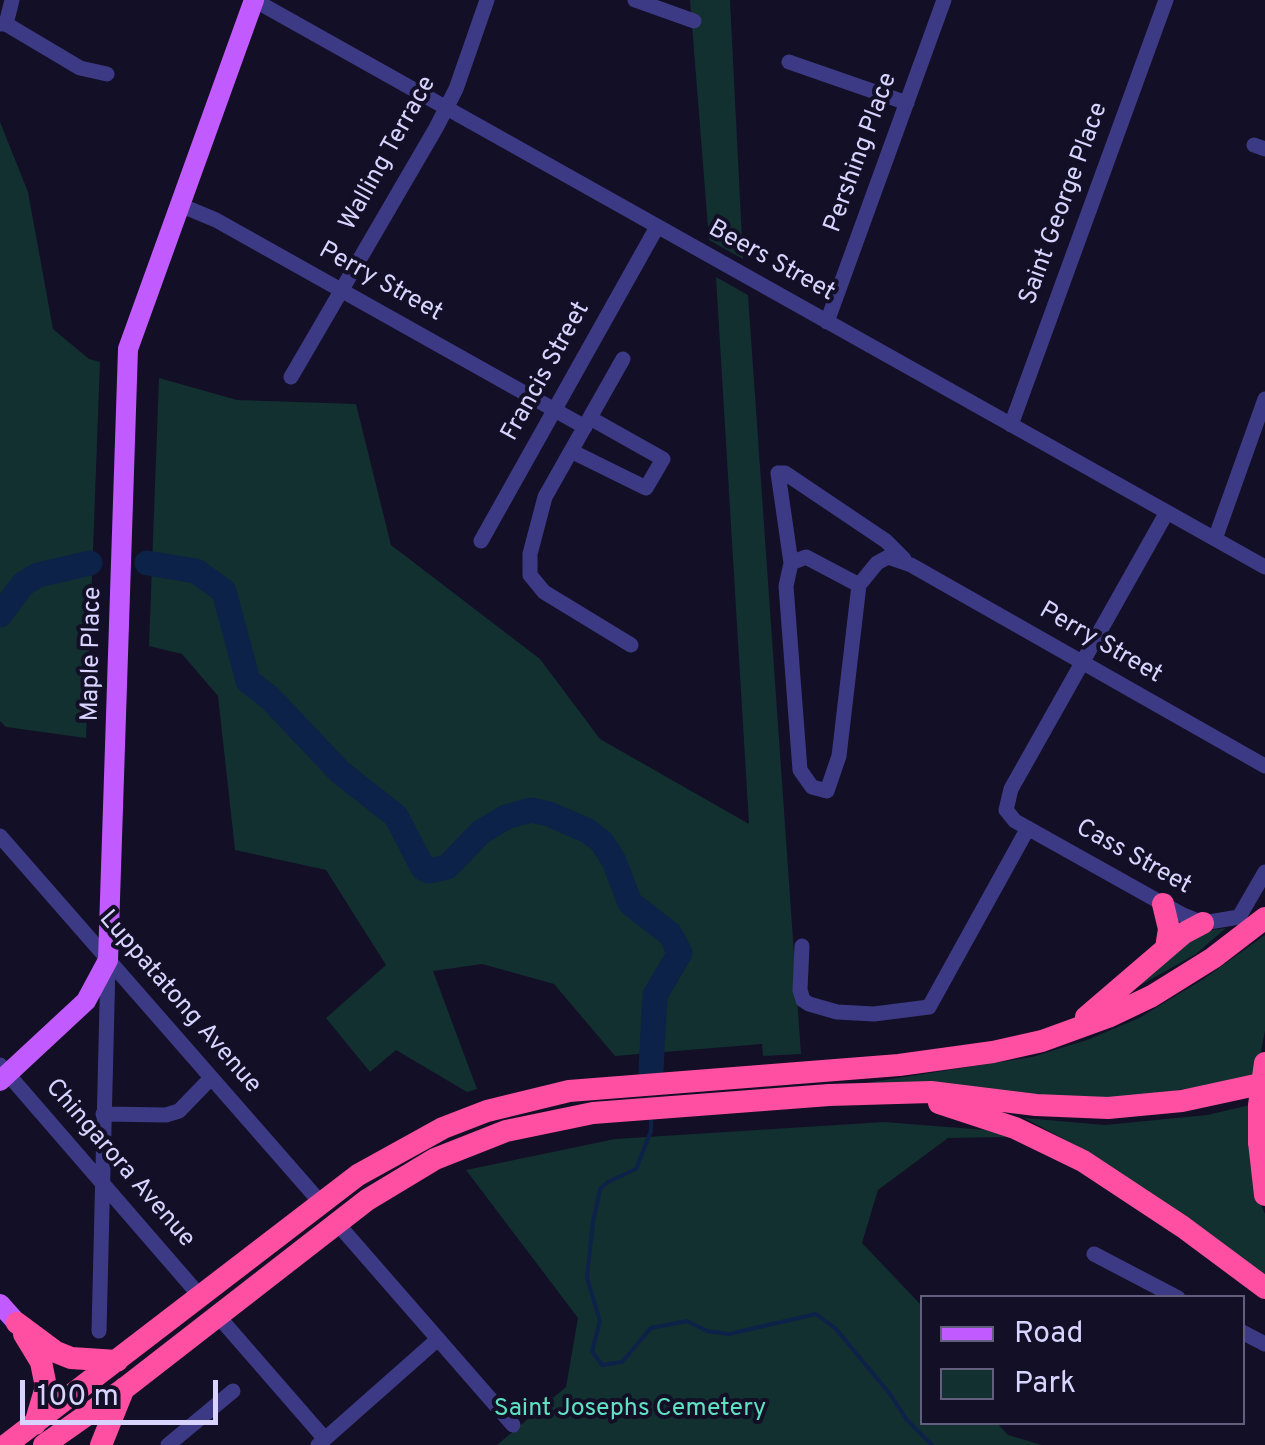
<!DOCTYPE html>
<style>
body{margin:0}
#map{position:relative;width:1265px;height:1445px;overflow:hidden;background:#130f26;font-family:Overpass,sans-serif}
canvas{display:block}
.legend{position:absolute;left:920px;top:1295px;width:325px;height:130px;box-sizing:border-box;background:#130f26;border:2px solid #625e7d;margin:0;padding:12px 18px;list-style:none;font-size:30px;color:#d9d4ff}
.legend li{display:flex;align-items:center;gap:20px;height:50px}
.legend b{width:50px;border:2px solid #625e7d}
.scale{position:absolute;left:20px;top:1380px;width:198px;height:45px;box-sizing:border-box;border:5px solid #d9d4ff;border-top:0;padding-left:12px;font-size:30px;line-height:35px;white-space:nowrap;color:#d9d4ff;-webkit-text-stroke:8px #130f26;paint-order:stroke}
</style>
<div id="map">
<canvas width="1265" height="1445"></canvas>
<ul class="legend">
<li><b style="height:12px;background:#c25bff"></b>Road</li>
<li><b style="height:28px;background:#12302f"></b>Park</li>
</ul>
<div class="scale">100 m</div>
</div>
<script>
const ctx = document.querySelector('canvas').getContext('2d');
ctx.lineJoin = 'round';
function paint(path, color) {
  ctx.fillStyle = color;
  ctx.fill(path, 'evenodd');
}
function toPath(rows) {
  const path = new Path2D();
  for (const r of rows) {
    path.moveTo(r[0], r[1]);
    for (let i = 2; i < r.length; i += 2) path.lineTo(r[i], r[i + 1]);
  }
  return path;
}
function trace(path, color, width, dash) {
  ctx.strokeStyle = color;
  ctx.lineWidth = width;
  ctx.lineCap = dash ? 'butt' : 'round';
  ctx.setLineDash(dash || []);
  ctx.stroke(path);
}
function drawText(font, color, halo, rows, align = 'center') {
  ctx.font = font + ' Overpass,sans-serif';
  ctx.lineWidth = 8;
  ctx.setLineDash([]);
  ctx.textBaseline = 'middle';
  ctx.strokeStyle = halo;
  ctx.fillStyle = color;
  for (const [text, x, y, turn = 0] of rows) {
    ctx.save();
    ctx.translate(x, y);
    ctx.rotate((+turn || 0) * Math.PI / 180);
    ctx.textAlign = isNaN(turn) ? turn : align;
    if (halo) ctx.strokeText(text, 0, 0);
    ctx.fillText(text, 0, 0);
    ctx.restore();
  }
}
paint(toPath([
 [690,0,730,0,743,259,709,240],
 [0,122,28,192,53,329,89,359,100,362,86,738,6,727,0,721],
 [716,277,748,295,801,1054,763,1056,762,1044,615,1056,554,984,482,964,433,971,477,1089,467,1092,396,1050,370,1072,326,1018,386,965,326,870,235,850,218,696,182,654,149,646,159,378,237,400,356,404,391,545,540,659,600,739,749,824],
 [1226,928,1196,954,1123,995,1200,932],
 [1265,935,1265,1031,1256,1077,1155,1094,1090,1100,866,1083,1032,1057,1087,1040,1139,1018,1205,978],
 [1254,1104,1261,1205,1265,1214,1265,1278,1081,1148,1024,1118,1105,1125,1207,1115],
 [884,1122,986,1130,1009,1137,948,1138,878,1190,862,1243,922,1306,922,1422,997,1423,1008,1435,1042,1445,497,1445,566,1387,578,1318,466,1170,615,1139]
]), '#12302f');
trace(toPath([
 [651,1121,651,1131,636,1169,608,1182,600,1189,593,1222,587,1278,600,1321,592,1351,602,1365,622,1362,651,1328,687,1321,707,1331,729,1334,816,1314,836,1329,890,1394,907,1420,932,1445]
]), '#0c2248', 4);
trace(toPath([
 [147,563,196,571,224,591,248,681,270,698,340,772,396,816,423,868,429,871,447,867,481,832,506,817,531,810,549,814,588,831,602,842,614,861,630,903,670,934,680,953,655,995,651,1070],
 [0,615,23,584,38,575,90,563]
]), '#0c2248', 25);
trace(toPath([
 [254,0,1265,567],
 [635,0,694,21],
 [0,24,6,24,12,0],
 [6,24,80,68,107,74],
 [789,62,907,103],
 [1254,145,1265,149],
 [180,205,216,220,585,427],
 [827,322,944,0],
 [623,359,545,497,530,554,530,575,544,592,631,645],
 [291,377,436,128,456,89,487,0],
 [1011,425,1166,0],
 [571,451,646,488,663,459,590,418],
 [1167,512,1011,789,1006,810,1015,821,1183,915,1203,923,1239,917,1265,872],
 [1215,539,1265,399],
 [481,541,657,227],
 [791,563,778,473,785,473,886,541,904,559],
 [859,585,806,557,791,563,786,586,800,770,812,787,827,791,839,756,859,585,877,563,888,557,911,565,1265,766],
 [0,836,321,1203],
 [802,946,800,990,803,1000,809,1004,837,1012,874,1014,929,1007,1028,828],
 [0,1065,200,1296],
 [103,1114,166,1115,179,1111,211,1078],
 [336,1222,513,1425],
 [1094,1254,1178,1298],
 [218,1316,325,1439],
 [99,1331,108,964],
 [1242,1332,1265,1344],
 [168,1445,233,1391],
 [318,1445,438,1339]
]), '#3d3a85', 15);
trace(toPath([
 [0,1081,86,1001,108,960,128,349,254,0],
 [0,1304,17,1323]
]), '#c25bff', 20);
trace(toPath([
 [1163,904,1169,929,1166,948],
 [1086,1017,1184,933,1203,923],
 [939,1103,1015,1128,1083,1161,1183,1227,1265,1288],
 [1259,1142,1265,1195],
 [17,1323,56,1352,71,1358,117,1361],
 [24,1334,41,1362,46,1387,35,1424],
 [6,1445,358,1175,443,1128,487,1111,569,1091,899,1065,993,1052,1042,1041,1108,1017,1152,996,1213,958,1265,918],
 [44,1445,125,1388,367,1200,435,1159,506,1131,593,1113,829,1095,931,1092,1036,1105,1108,1108,1182,1101,1265,1083],
 [101,1445,124,1388]
]), '#ff4fa3', 22);
trace(toPath([
 [1259,1142,1259,1105,1265,1063]
]), '#ff4fa3', 22);
drawText('25px', '#d9d4ff', '#130f26', [
 ["Pershing Place",862,153,-70],
 ["Walling Terrace",389,154,-61],
 ["Saint George Place",1065,204,-70],
 ["Beers Street",771,262,29],
 ["Perry Street",380,283,29],
 ["Francis Street",547,372,-61],
 ["Perry Street",1100,644,30],
 ["Maple Place",93,654,-89],
 ["Cass Street",1133,858,29],
 ["Luppatatong Avenue",179,1003,49],
 ["Chingarora Avenue",119,1164,49]
]);
drawText('25px', '#5fe0c0', '#130f26', [
 ["Saint Josephs Cemetery",630,1410]
]);
</script>
